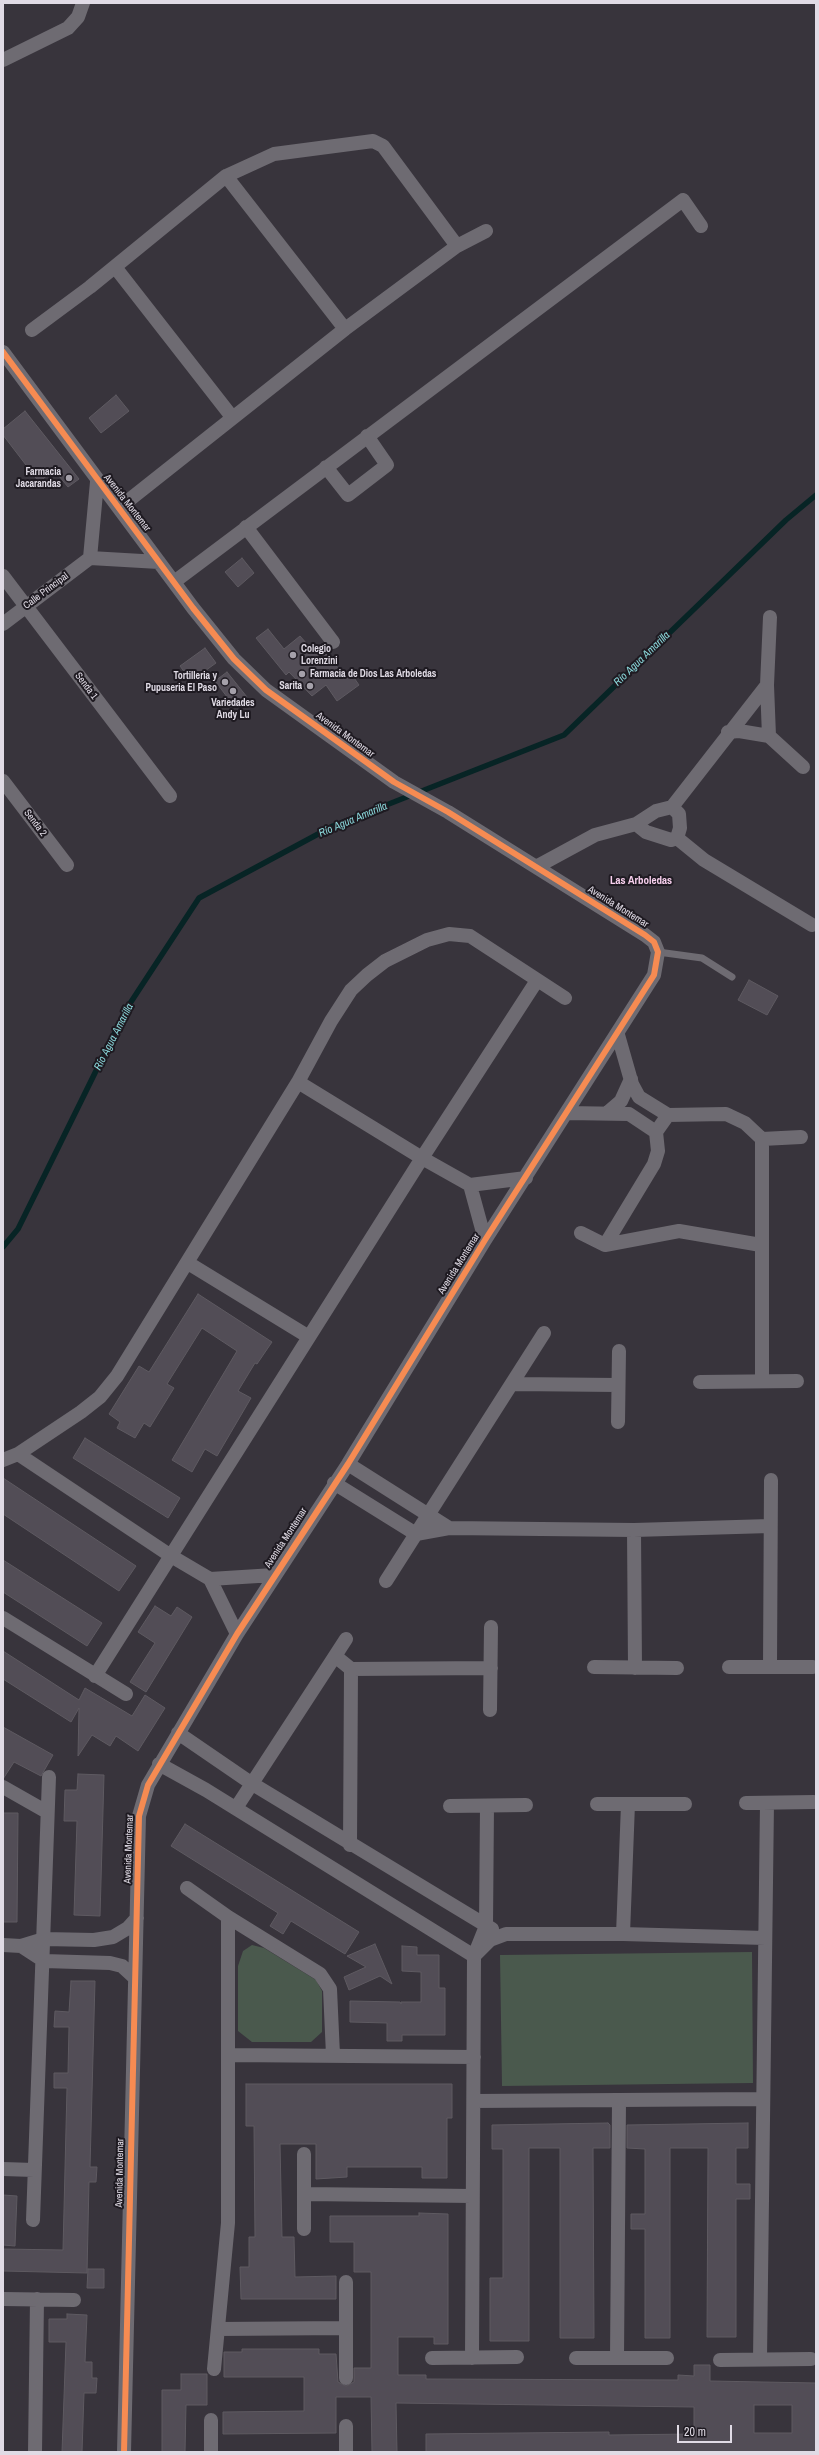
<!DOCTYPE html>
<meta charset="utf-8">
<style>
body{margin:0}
#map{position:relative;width:819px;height:2455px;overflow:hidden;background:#38343c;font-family:"Archivo Narrow",sans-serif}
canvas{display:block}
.frame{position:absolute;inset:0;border:4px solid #e0dbe5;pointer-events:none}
.scale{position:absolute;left:677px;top:2425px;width:55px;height:18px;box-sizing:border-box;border:2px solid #e0dbe5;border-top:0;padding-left:5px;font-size:12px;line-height:14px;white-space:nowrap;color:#e0dbe5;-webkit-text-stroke:3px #1e1a21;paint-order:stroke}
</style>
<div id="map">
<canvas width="819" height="2455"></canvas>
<div class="frame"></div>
<div class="scale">20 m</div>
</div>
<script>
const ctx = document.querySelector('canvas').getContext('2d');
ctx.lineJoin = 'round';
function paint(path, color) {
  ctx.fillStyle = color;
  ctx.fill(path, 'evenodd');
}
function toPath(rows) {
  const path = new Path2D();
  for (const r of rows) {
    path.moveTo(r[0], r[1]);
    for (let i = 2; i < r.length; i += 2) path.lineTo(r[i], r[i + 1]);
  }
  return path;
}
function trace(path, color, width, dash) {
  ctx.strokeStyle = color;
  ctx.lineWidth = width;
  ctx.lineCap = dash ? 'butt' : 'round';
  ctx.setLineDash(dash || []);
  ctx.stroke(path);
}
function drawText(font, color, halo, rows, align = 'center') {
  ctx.font = font + ' "Archivo Narrow",sans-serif';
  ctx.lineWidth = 4;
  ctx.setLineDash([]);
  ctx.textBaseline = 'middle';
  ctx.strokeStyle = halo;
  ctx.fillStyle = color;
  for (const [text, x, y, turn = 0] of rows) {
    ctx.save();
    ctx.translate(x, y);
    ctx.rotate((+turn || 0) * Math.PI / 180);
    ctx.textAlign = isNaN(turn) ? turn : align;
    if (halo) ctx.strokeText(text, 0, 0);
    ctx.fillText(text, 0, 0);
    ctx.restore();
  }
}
paint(toPath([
 [252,1945,264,1948,316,1980,322,1991,322,2032,311,2042,252,2042,238,2031,238,1966,243,1951],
 [752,1952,753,2083,502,2086,500,1955]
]), '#4a594d');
trace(toPath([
 [3,1247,18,1229,127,1008,199,898,333,826,564,735,786,520,816,495]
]), '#072425', 5.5);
const building = toPath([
 [116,395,129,411,101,433,89,418,116,395],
 [25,411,79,479,68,487,54,470,39,482,3,435,3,429,25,411],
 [242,558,254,573,238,587,225,572,242,558],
 [268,629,284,649,300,636,314,652,320,647,345,676,350,672,359,685,337,701,326,685,312,696,289,672,286,675,256,638,268,629],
 [205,648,216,663,191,681,180,666,205,648],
 [227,672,247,697,234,706,215,681,227,672],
 [749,980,778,996,767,1015,738,1000,749,980],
 [198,1294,272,1342,257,1364,255,1363,238,1391,251,1398,217,1456,205,1449,192,1472,172,1460,237,1351,202,1328,167,1384,174,1388,150,1427,144,1423,135,1438,117,1428,120,1422,109,1414,139,1366,149,1372,198,1294],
 [85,1438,180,1498,168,1518,73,1458,85,1438],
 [3,1478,136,1566,119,1591,3,1514,3,1478],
 [3,1560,102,1623,87,1646,3,1592,3,1560],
 [155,1606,171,1616,177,1607,192,1617,146,1692,130,1682,155,1643,138,1632,155,1606],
 [3,1651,79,1700,85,1688,132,1716,145,1695,165,1708,138,1751,116,1736,110,1746,92,1735,78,1756,79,1708,71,1722,3,1679,3,1651],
 [3,1727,53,1755,41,1776,14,1762,3,1779,3,1727],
 [78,1774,104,1775,100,1916,74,1915,77,1821,64,1821,65,1790,77,1790,78,1774],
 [3,1813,18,1813,17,1922,3,1922,3,1813],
 [185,1824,359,1932,345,1954,291,1921,283,1934,270,1926,278,1913,171,1846,185,1824],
 [375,1944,392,1984,380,1976,349,1990,344,1977,366,1967,347,1956,375,1944],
 [402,1946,417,1947,417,1955,439,1955,439,1988,445,1988,445,2035,402,2035,402,2041,387,2041,387,2023,350,2022,350,2001,400,2002,401,2004,401,2002,421,2002,421,1972,402,1971,402,1946],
 [71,1981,95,1981,90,2167,97,2167,96,2182,89,2182,87,2273,3,2271,3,2249,63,2250,67,2088,54,2088,54,2073,68,2073,69,2027,54,2027,55,2011,69,2012,71,1981],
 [246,2084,452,2084,452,2118,447,2118,447,2178,422,2178,422,2167,347,2167,347,2177,316,2179,316,2144,280,2144,282,2237,294,2237,295,2277,336,2276,336,2299,241,2299,240,2267,249,2267,249,2237,255,2237,254,2126,246,2126,246,2084],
 [608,2123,610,2125,610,2148,593,2148,594,2338,560,2338,560,2148,529,2148,529,2341,490,2341,490,2278,503,2278,503,2149,492,2149,492,2125,608,2123],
 [748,2123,748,2148,736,2148,736,2184,750,2184,750,2199,736,2199,736,2337,707,2337,708,2148,670,2148,670,2338,645,2338,645,2229,631,2229,631,2214,645,2214,645,2149,627,2148,627,2125,748,2123],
 [3,2195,17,2196,15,2246,3,2245,3,2195],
 [419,2213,448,2214,448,2344,434,2344,434,2337,398,2337,398,2375,426,2375,426,2379,678,2380,678,2375,694,2376,694,2365,710,2365,710,2381,816,2383,816,2452,426,2452,426,2434,609,2432,609,2435,694,2434,694,2407,396,2403,397,2452,372,2452,371,2397,336,2397,336,2433,223,2434,223,2412,304,2411,304,2377,224,2377,224,2352,242,2352,242,2349,319,2349,319,2354,336,2354,338,2382,346,2386,354,2382,354,2368,371,2368,371,2272,354,2272,354,2242,330,2242,330,2216,419,2216,419,2213],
 [754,2405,792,2405,792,2433,754,2433,754,2405],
 [88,2269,104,2269,104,2288,87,2288,88,2269],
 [67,2314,87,2315,85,2362,92,2362,92,2378,97,2378,96,2393,84,2393,82,2452,62,2452,66,2342,49,2342,49,2319,67,2319,67,2314],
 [181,2374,207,2374,207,2405,186,2405,185,2452,162,2452,162,2390,181,2390,181,2374]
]);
paint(building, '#524d56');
trace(building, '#5e5a61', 1);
trace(toPath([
 [658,952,702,958,732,977]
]), '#6e6b72', 7);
trace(toPath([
 [3,60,68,28,78,17,83,3],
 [226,176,345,329],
 [115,267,232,417],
 [32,330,90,287,226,176,274,154,373,141,383,146,457,246],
 [3,352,193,608,234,659,266,690,394,782,448,812,645,935,654,942,658,952,654,975,485,1240,348,1464,237,1634,148,1785,139,1816,124,2452],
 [326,467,348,495,387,465,367,436],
 [119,508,345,329,457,246,486,231],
 [246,527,333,642],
 [90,558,97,482],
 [3,576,170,796],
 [174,582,683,200,701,226],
 [3,624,90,558,159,562],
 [728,732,739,731,769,736,803,767],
 [769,736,767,685,770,617],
 [3,781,67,865],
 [672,807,679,814,680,828,677,838],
 [636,824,646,832,671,840,677,838],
 [677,838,704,860,812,925],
 [536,867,595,835,636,824,656,811,672,807,767,685],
 [618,1035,632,1084,639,1097,668,1115,726,1114,745,1123,762,1139,762,1381],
 [298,1082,422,1158,470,1185,526,1178],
 [567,1113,629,1114,656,1132],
 [607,1113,621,1101,631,1079],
 [762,1139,801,1137],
 [470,1185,485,1240],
 [581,1233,605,1245,679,1231,761,1245],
 [605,1245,654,1164,658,1151,656,1132,668,1115],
 [188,1263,309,1337],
 [700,1382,797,1381],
 [513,1384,617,1385],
 [618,1422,619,1351],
 [18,1454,171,1556,210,1579,274,1575],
 [3,1460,18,1454,81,1412,100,1397,117,1376,298,1082,331,1021,351,990,367,975,385,961,427,940,449,934,470,936,565,998],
 [348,1464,449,1528],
 [334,1483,416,1534,449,1528,634,1530,770,1526],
 [634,1530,635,1668],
 [210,1579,237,1634],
 [386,1581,544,1333],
 [3,1618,126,1694],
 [335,1656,346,1639],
 [770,1666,771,1480],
 [594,1667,677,1668],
 [729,1667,813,1667],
 [95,1676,422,1158,536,982],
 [490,1710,491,1627],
 [178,1733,251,1783,492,1929],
 [159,1764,206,1790,474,1956,490,1940,506,1934,623,1934,765,1938],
 [3,1787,47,1812],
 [746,1803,814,1802],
 [597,1804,685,1804],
 [450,1806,526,1805],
 [236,1808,335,1656,351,1669,491,1668],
 [350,1845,351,1669],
 [187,1888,228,1917,320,1974,330,1989,333,2055],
 [623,1934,628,1804],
 [3,1945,21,1946,44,1939,94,1940,113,1937,128,1928,137,1918],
 [21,1946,44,1961,110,1963,122,1966,134,1977],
 [229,2055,474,2057],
 [474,2101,763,2099],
 [304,2154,304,2229],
 [3,2169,34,2170],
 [305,2194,472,2196],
 [33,2220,49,1777],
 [3,2299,74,2300],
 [218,2329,346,2328],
 [432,2358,517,2357],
 [472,2358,474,1956,486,1926,487,1806],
 [576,2358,667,2358],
 [617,2358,619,2101],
 [760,2359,767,1803],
 [720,2360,811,2359],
 [214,2369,228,2223,228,1917],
 [346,2378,346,2282],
 [211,2420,211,2452],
 [35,2452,37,2299],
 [346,2452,346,2426]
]), '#6e6b72', 14);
trace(toPath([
 [3,352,193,608,234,659,266,690,394,782,448,812,645,935,654,942,658,952,654,975,485,1240,348,1464,237,1634,148,1785,139,1816,124,2452]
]), '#f68b52', 6);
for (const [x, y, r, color] of [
 [69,478,4,"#a5a1aa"],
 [293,655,4,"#a5a1aa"],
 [302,674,4,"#a5a1aa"],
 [225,682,4,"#a5a1aa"],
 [310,686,4,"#a5a1aa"],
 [233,691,4,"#a5a1aa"]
]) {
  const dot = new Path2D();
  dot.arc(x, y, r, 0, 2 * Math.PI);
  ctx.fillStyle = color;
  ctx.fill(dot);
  trace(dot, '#1e1a21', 1.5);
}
drawText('bold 10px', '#e0dbe5', '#1e1a21', [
 ["Farmacia",61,472],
 ["Jacarandas",61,484],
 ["Colegio",301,649,"left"],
 ["Lorenzini",301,661,"left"],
 ["Farmacia de Dios Las Arboledas",310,674,"left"],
 ["Tortilleria y",217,676],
 ["Pupuseria El Paso",217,688],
 ["Sarita",302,686],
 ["Variedades",233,703,"center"],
 ["Andy Lu",233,715,"center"]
], 'right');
drawText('10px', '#e0dbe5', '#1e1a21', [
 ["Avenida Montemar",127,503,52],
 ["Calle Principal",46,591,-37],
 ["Senda 1",86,686,53],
 ["Avenida Montemar",345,735,36],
 ["Senda 2",35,823,53],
 ["Avenida Montemar",618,907,32],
 ["Avenida Montemar",459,1264,-58],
 ["Avenida Montemar",286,1538,-57],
 ["Avenida Montemar",129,1849,-88],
 ["Avenida Montemar",120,2173,-89]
]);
drawText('italic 11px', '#8ad7da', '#1e1a21', [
 ["Río Agua Amarilla",642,659,-44],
 ["Río Agua Amarilla",353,820,-23],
 ["Río Agua Amarilla",114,1037,-63]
]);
drawText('bold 11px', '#f8d0ee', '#1e1a21', [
 ["Las Arboledas",641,881]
]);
</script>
